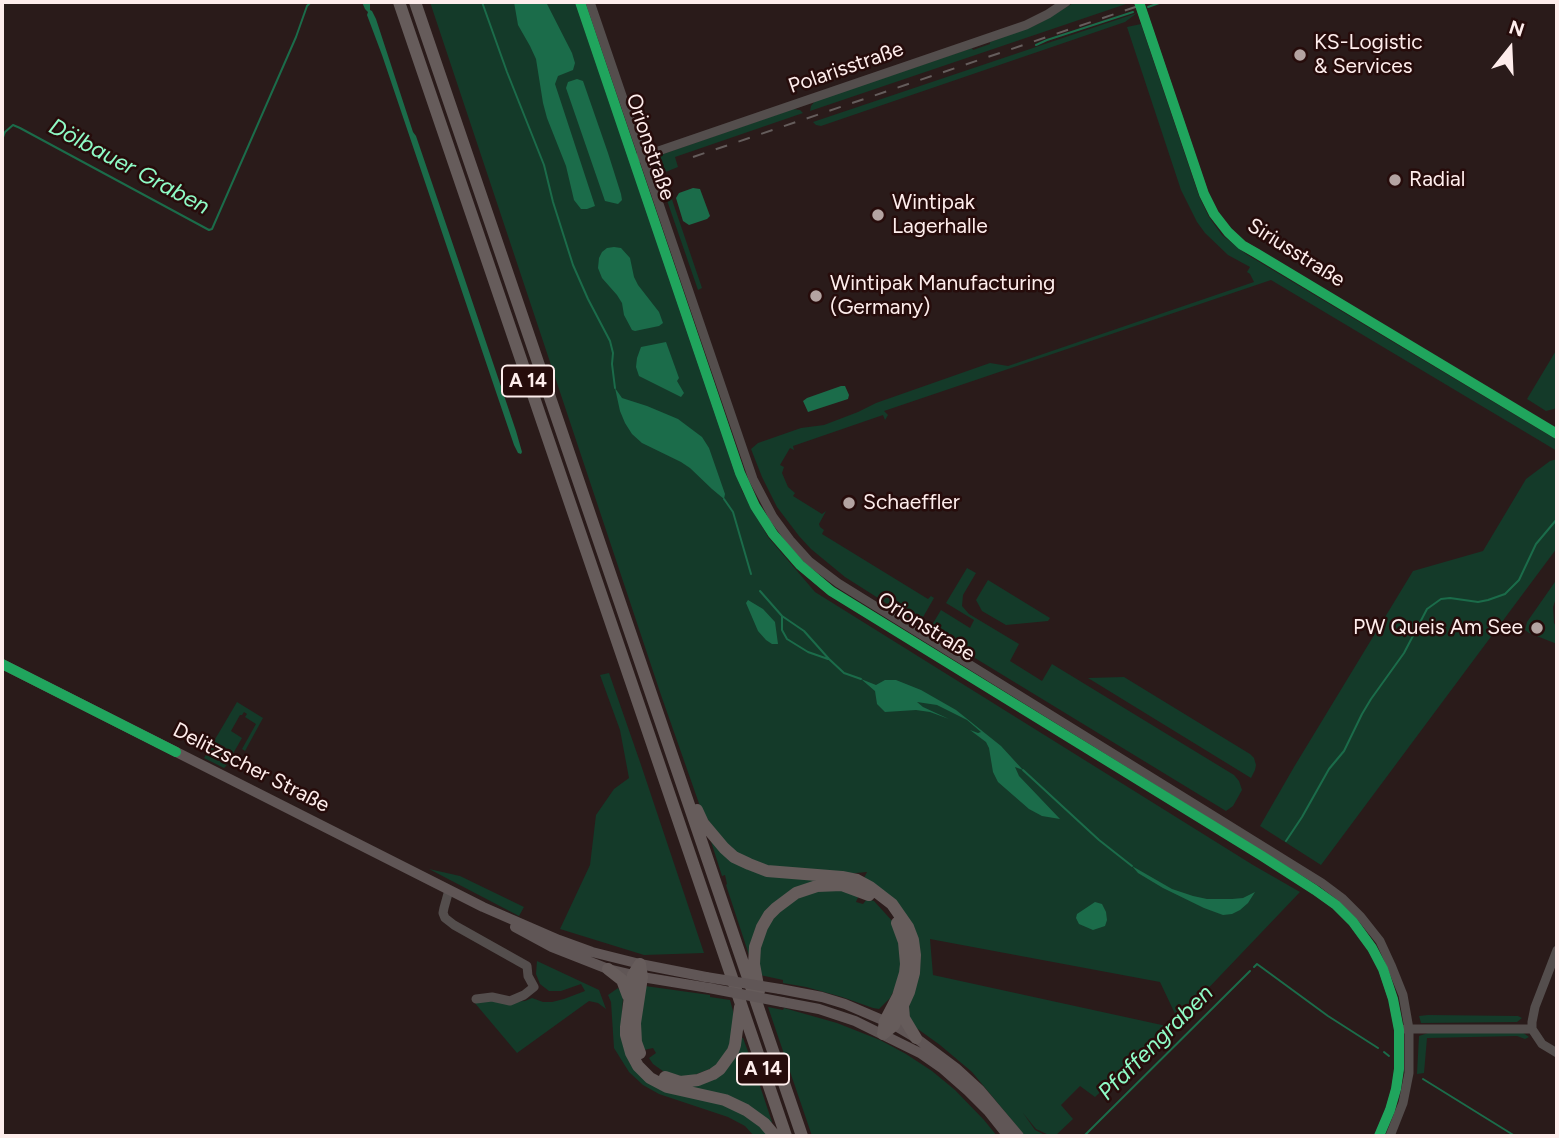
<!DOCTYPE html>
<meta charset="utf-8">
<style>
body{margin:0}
#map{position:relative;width:1559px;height:1138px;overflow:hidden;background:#2a1b1a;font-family:Figtree,sans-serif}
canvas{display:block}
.frame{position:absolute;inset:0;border:4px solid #feedec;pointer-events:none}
.north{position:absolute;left:1475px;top:14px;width:70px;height:70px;-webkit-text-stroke:5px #260c0b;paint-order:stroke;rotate:18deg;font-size:19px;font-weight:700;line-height:28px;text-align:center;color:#feedec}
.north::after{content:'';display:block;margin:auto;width:24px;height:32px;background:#feedec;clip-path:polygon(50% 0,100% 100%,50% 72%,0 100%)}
</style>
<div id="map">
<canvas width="1559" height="1138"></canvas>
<div class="frame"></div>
<div class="north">N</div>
</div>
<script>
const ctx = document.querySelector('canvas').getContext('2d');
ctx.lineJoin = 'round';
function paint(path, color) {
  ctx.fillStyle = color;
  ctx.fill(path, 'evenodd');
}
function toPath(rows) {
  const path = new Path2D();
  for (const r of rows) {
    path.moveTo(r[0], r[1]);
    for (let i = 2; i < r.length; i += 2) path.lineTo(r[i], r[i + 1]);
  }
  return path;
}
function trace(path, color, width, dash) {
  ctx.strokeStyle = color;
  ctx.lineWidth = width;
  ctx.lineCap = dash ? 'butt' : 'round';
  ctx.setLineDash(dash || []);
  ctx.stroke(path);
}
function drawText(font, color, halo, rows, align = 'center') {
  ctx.font = font + ' Figtree,sans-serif';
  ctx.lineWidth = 5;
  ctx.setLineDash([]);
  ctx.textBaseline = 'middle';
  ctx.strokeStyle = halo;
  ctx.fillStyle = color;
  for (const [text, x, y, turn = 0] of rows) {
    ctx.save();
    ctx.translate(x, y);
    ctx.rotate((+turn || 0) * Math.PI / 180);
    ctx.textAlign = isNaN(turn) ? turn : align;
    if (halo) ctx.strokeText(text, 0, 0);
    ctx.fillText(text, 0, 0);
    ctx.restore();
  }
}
paint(toPath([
 [430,2,575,2,742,491,768,537,815,592,1253,865,1300,892,1178,1020,1160,982,930,939,933,975,1171,1027,1095,1097,1080,1086,1061,1105,1073,1119,1055,1136,1051,1136,1036,1129,1023,1113,1035,1130,1047,1136,1025,1136,972,1072,940,1045,915,1027,909,1020,911,930,863,880,867,872,845,874,769,867,733,852,702,812,661,695],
 [1075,2,1132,2,810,111,811,106,815,101,972,48,973,50,990,44,990,42,1038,24],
 [1137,13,1125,22,821,126,816,125,813,122],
 [1141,24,1199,196,1209,217,1222,235,1246,254,1557,440,1557,451,1271,280,884,411,888,415,885,420,883,415,793,446,794,450,790,448,780,465,784,467,782,473,788,487,795,493,793,496,822,514,826,511,819,524,820,527,824,530,822,534,928,599,931,596,934,598,919,624,845,577,811,549,799,536,777,507,762,477,751,449,758,443,801,428,824,425,858,412,876,403,990,363,1008,366,1254,282,1250,274,1247,272,1250,267,1228,255,1205,233,1197,222,1181,190,1127,27],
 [793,109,800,110,803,113,675,157,678,167,663,173,702,288,698,290,653,160,660,155],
 [1557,349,1557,407,1554,409,1546,411,1527,399],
 [1557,459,1557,548,1321,865,1260,826,1294,767,1413,571,1483,551,1526,479,1550,461],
 [967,568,976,573,963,595,962,606,969,614,1019,644,1010,661,1042,681,1052,664,1234,775,1239,781,1242,790,1233,806,1226,811,929,630,941,610,970,628,974,620,946,603],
 [1557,579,1557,595,1553,607,1554,623,1557,628,1557,644,1529,633,1525,630,1527,622],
 [988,580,1050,618,1048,621,1006,625,982,611,976,600],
 [609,673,640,762,704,953,644,955,560,929,590,865,596,815,614,789,629,778,620,730,600,675],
 [1124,677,1250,754,1254,758,1256,765,1255,770,1251,778,1088,678],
 [237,702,263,718,245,751,242,749,256,724,245,717,247,714,244,712,242,715,240,715,231,731,242,738,226,766,224,768,204,758],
 [709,835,740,862,833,879,788,894,749,955,726,885,727,884,725,875,722,876],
 [429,869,460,876,524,907,519,916],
 [831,887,859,895,856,902,863,904,867,899,874,901,894,923,901,949,900,978,890,998,879,1009,873,1008,842,997,806,987,783,983,783,980,760,975,757,964,763,929,792,898],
 [537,961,599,990,606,1009,598,1003,589,1001,517,1053,474,1002,489,998,509,1002,525,1001,532,998,543,1002,552,1002,564,999,585,991,581,984,561,991,549,991,540,984,536,974],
 [645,986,710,995,710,997,730,1000,733,1011,735,1037,720,1065,689,1077,667,1074,653,1064,649,1058,656,1053,653,1048,644,1050,638,1029],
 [618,988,622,993,623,999,622,1010,637,1068,731,1105,772,1136,754,1136,745,1126,728,1117,659,1094,643,1085,629,1072,614,1048,611,1002,608,995],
 [768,1007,783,1010,784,1008,837,1023,880,1040,906,1054,932,1071,955,1090,984,1120,997,1136,812,1136],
 [1428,1015,1518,1016,1522,1018,1517,1022,1421,1023,1419,1016],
 [1431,1032,1522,1032,1529,1037,1525,1039,1517,1036,1427,1038,1424,1073,1417,1074,1419,1036],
 [740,1038,743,1038,754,1068,752,1069,754,1077,757,1077,772,1122,770,1123,678,1084,704,1081]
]), '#143a29');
paint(toPath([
 [362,2,370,2,370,10,372,11,376,19,413,132,416,136,463,274,516,431,522,452,521,454,518,453,514,445,496,392,382,55,367,15,368,12,365,9],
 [514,2,546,2,572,53,575,63,573,70,558,76,555,84,595,206,587,209,581,209,574,200,566,166,547,118,543,103,536,59,530,46,518,25],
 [577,79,583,81,608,153,621,194,622,200,618,204,605,201,566,88,568,82],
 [693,188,700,189,710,216,707,219,689,225,683,221,676,198,679,193],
 [614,247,621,248,630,258,634,277,638,285,659,312,663,323,659,326,635,331,632,330,624,315,622,303,617,295,602,278,598,268,599,258,602,252,607,248],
 [666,342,679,378,677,381,684,393,681,397,639,376,636,367,637,358,641,347],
 [841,386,845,386,849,395,848,399,808,412,803,401,807,398],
 [615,388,622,398,647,406,678,419,702,437,709,448,725,494,724,499,712,489,690,468,681,462,642,443,632,434,625,423,620,411],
 [748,600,763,609,775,622,778,644,772,644,766,640,758,631,746,603],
 [861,679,876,685,885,680,896,680,921,690,956,710,1001,746,1023,770,1015,767,1019,776,1060,819,1042,816,1029,809,998,782,993,772,989,748,986,742,970,730,978,733,981,732,967,720,937,705,917,702,923,707,949,719,930,712,916,710,885,712,877,704,875,691],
 [1132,866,1172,889,1193,896,1207,899,1232,899,1243,898,1255,892,1248,903,1240,910,1232,914,1223,915,1204,908,1163,888,1138,873],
 [1095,902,1102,904,1106,912,1107,920,1105,926,1093,930,1079,924,1076,918,1077,914]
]), '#1b6c4a');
trace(toPath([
 [482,2,507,72,544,165,553,202,573,265,588,299,610,341,613,353,612,364,615,388],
 [1148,7,1162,2],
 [1036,45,1047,40,1133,12],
 [2,140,5,132,13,125,20,128,209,230,212,229,296,37,307,6,311,2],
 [724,499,733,512,751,574],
 [760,591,782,616,804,631,829,659,844,673,861,679],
 [782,616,782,630,787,639,808,652,828,659],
 [1023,770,1099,840,1132,866],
 [1286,841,1302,817,1329,769,1344,751,1362,714,1371,699,1404,653,1427,609,1441,599,1450,598,1478,602,1488,600,1505,594,1519,580,1536,544,1557,519],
 [1254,967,1257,964,1328,1016,1378,1048],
 [1384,1052,1389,1056],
 [1423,1079,1515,1136],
 [1084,1136,1250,971]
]), '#1b6c4a', 2);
trace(toPath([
 [580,2,740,473,755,506,773,534,800,565,831,591,1262,856,1315,890,1336,905,1353,922,1372,948,1383,969,1393,999,1399,1030,1399,1069,1396,1089,1390,1110,1379,1136],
 [590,2,753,479,773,517,790,540,809,561,838,583,1322,883,1342,898,1361,917,1380,941,1391,965,1403,995,1409,1029,1409,1073,1403,1103,1390,1136],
 [1139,2,1204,194,1214,214,1228,232,1242,245,1256,253,1557,434],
 [638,158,1026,25,1048,14,1066,2],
 [449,890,444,908,443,913,445,918,454,925,527,966,528,976,534,987,524,995,510,1001,492,997,476,999],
 [1557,950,1535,1007,1532,1022,1532,1029,1542,1044,1557,1053],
 [1405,1029,1532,1029]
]), '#544e4d', 9);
trace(toPath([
 [2,664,483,907,559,940,592,952,640,964,706,977],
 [515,927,552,947,608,969,642,977,709,988],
 [780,989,822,997,845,1004,894,1025,916,1038,956,1068,980,1090,1019,1136],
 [782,1002,819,1009,855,1021,920,1053,943,1069,968,1091,988,1111,1008,1136]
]), '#605656', 10);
trace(toPath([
 [399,2,786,1136],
 [415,2,802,1136],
 [697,810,703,823,724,848,734,857,749,864,767,871,842,877,857,880,870,887,892,904,908,927,913,940,915,955,914,973,909,992,894,1025,883,1034],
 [640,964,633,975,632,981,626,1027,626,1035,631,1053,638,1066,650,1078,667,1087,725,1100,746,1110,764,1123,775,1136],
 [608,969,622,980,628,996],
 [759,991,754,964,755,947,762,927,769,915,776,908,796,893,817,886,842,885,869,895],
 [903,1006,904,1018,916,1038],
 [883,1034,885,1021,898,996,905,973,906,964,904,942,897,923],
 [640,1053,636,1042,635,1023,642,977,640,964],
 [665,1077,680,1082,698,1080,713,1074,720,1069,733,1051,735,1045,740,1007]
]), '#665c5b', 12);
trace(toPath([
 [693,157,1150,2]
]), '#655d5c', 2, [12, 12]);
trace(toPath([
 [706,977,780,989],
 [709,988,782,1002]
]), '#605656', 10);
trace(toPath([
 [580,2,740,473,755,506,773,534,800,565,831,591,1262,856,1315,890,1336,905,1353,922,1372,948,1383,969,1393,999,1399,1030,1399,1069,1396,1089,1390,1110,1379,1136],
 [1139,2,1204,194,1214,214,1228,232,1242,245,1256,253,1557,434],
 [2,664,176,752]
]), '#20a55d', 10);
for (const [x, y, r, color] of [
 [1300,55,7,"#b4a4a2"],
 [1395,180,7,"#b4a4a2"],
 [878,215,7,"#b4a4a2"],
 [816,296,7,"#b4a4a2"],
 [849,503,7,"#b4a4a2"],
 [1537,628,7,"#b4a4a2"]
]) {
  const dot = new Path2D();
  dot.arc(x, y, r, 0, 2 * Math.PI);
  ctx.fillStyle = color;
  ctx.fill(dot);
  trace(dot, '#260c0b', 2.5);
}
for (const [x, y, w] of [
 [528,381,52],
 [763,1069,52]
]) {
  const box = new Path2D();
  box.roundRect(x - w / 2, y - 15.5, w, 31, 5);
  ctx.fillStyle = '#260c0b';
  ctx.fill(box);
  trace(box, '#feedec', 2);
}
drawText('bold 19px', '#feedec', null, [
 ["A 14",528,381],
 ["A 14",763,1069]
]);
drawText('21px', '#feedec', '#260c0b', [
 ["KS-Logistic",1314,43],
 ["& Services",1314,67],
 ["Radial",1409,180],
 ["Wintipak",892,203],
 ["Lagerhalle",892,227],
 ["Wintipak Manufacturing",830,284],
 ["(Germany)",830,308],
 ["Schaeffler",863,503],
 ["PW Queis Am See",1523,628,"right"]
], 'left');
drawText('21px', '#feedec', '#260c0b', [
 ["Polarisstraße",846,68,-19],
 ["Orionstraße",650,147,71],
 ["Siriusstraße",1296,253,32],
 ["Orionstraße",926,627,32],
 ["Delitzscher Straße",251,768,27]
]);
drawText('italic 23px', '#8ffbc6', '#260c0b', [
 ["Dölbauer Graben",129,167,28],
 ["Pfaffengraben",1156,1043,-45]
]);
</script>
